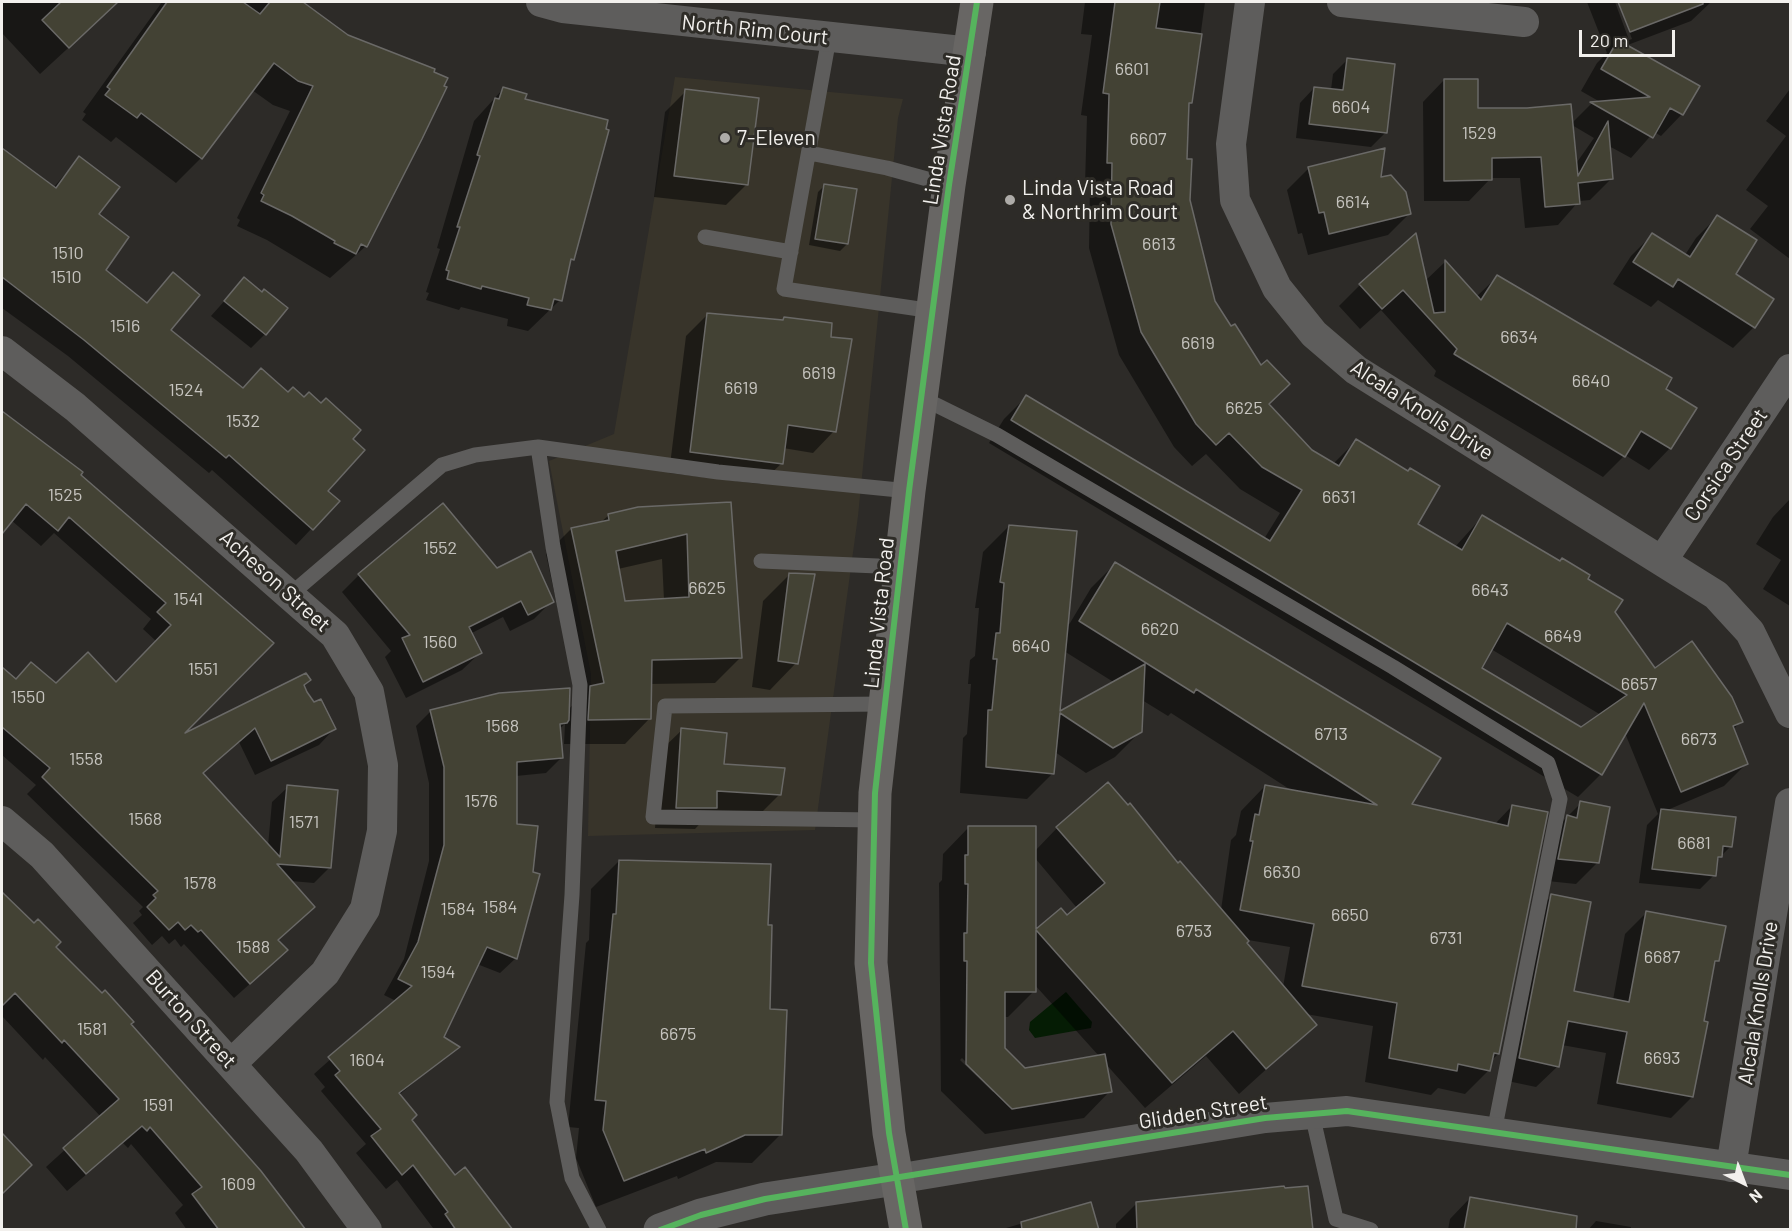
<!DOCTYPE html>
<style>
body{margin:0}
#map{position:relative;width:1792px;height:1231px;overflow:hidden;background:#2d2b28;font-family:Barlow,sans-serif}
canvas{display:block}
.frame{position:absolute;inset:0;border:3px solid #f2f0ed;pointer-events:none}
.north{position:absolute;left:1714px;top:1153px;width:60px;height:60px;-webkit-text-stroke:4px #2e2c27;paint-order:stroke;rotate:138deg;font-size:16px;font-weight:700;line-height:24px;text-align:center;color:#f2f0ed}
.north::after{content:'';display:block;margin:auto;width:21px;height:27px;background:#f2f0ed;clip-path:polygon(50% 0,100% 100%,50% 72%,0 100%)}
.scale{position:absolute;left:1579px;top:30px;width:96px;height:27px;box-sizing:border-box;border:3px solid #f2f0ed;border-top:0;padding-left:8px;font-size:18px;line-height:21px;white-space:nowrap;color:#f2f0ed;-webkit-text-stroke:4px #2e2c27;paint-order:stroke}
</style>
<div id="map">
<canvas width="1792" height="1231"></canvas>
<div class="frame"></div>
<div class="north">N</div>
<div class="scale">20 m</div>
</div>
<script>
const ctx = document.querySelector('canvas').getContext('2d');
ctx.lineJoin = 'round';
function paint(path, color) {
  ctx.fillStyle = color;
  ctx.fill(path, 'evenodd');
}
function toPath(rows) {
  const path = new Path2D();
  for (const r of rows) {
    path.moveTo(r[0], r[1]);
    for (let i = 2; i < r.length; i += 2) path.lineTo(r[i], r[i + 1]);
  }
  return path;
}
function trace(path, color, width, dash) {
  ctx.strokeStyle = color;
  ctx.lineWidth = width;
  ctx.lineCap = dash ? 'butt' : 'round';
  ctx.setLineDash(dash || []);
  ctx.stroke(path);
}
function drawText(font, color, halo, rows, align = 'center') {
  ctx.font = font + ' Barlow,sans-serif';
  ctx.lineWidth = 6;
  ctx.setLineDash([]);
  ctx.textBaseline = 'middle';
  ctx.strokeStyle = halo;
  ctx.fillStyle = color;
  for (const [text, x, y, turn = 0] of rows) {
    ctx.save();
    ctx.translate(x, y);
    ctx.rotate((+turn || 0) * Math.PI / 180);
    ctx.textAlign = isNaN(turn) ? turn : align;
    if (halo) ctx.strokeText(text, 0, 0);
    ctx.fillText(text, 0, 0);
    ctx.restore();
  }
}
paint(toPath([
 [675,77,903,99,898,118,858,516,815,830,588,836,591,674,549,461,614,434]
]), '#38342a');
paint(toPath([
 [1066,992,1092,1022,1091,1028,1035,1038,1029,1030,1030,1022]
]), '#051c04');
paint(toPath([
 [2,2,118,2,40,74,2,33],
 [162,2,300,2,347,37,366,246,330,278,267,240,237,226,240,220,237,218,290,111,273,105,252,90,201,158,176,183,116,137,111,142,82,120,86,114,83,112],
 [1085,2,1205,2,1196,68,1190,103,1187,106,1186,161,1189,200,1214,301,1267,404,1311,451,1333,464,1356,441,1416,524,1455,547,1482,517,1586,579,1655,670,1741,721,1733,730,1747,763,1724,786,1665,811,1731,846,1717,860,1714,875,1700,889,1639,883,1647,825,1658,814,1625,733,1601,774,1578,797,989,443,1004,419,1026,397,1264,539,1280,513,1240,489,1206,454,1192,466,1174,447,1119,355,1089,248,1090,185,1085,185,1087,116,1081,115,1092,35,1081,34],
 [1491,649,1601,715,1581,729,1480,668],
 [1587,2,1615,2,1629,40,1632,39,1618,2,1711,2,1691,21,1625,46,1682,114,1661,136,1654,132,1631,158,1609,146,1612,178,1590,200,1579,201,1558,225,1525,228,1520,178,1491,178,1469,201,1424,201,1423,102,1444,80,1477,110,1572,123,1591,104,1602,103,1581,91,1597,63,1607,53],
 [1572,125,1594,138,1575,165],
 [1348,59,1385,133,1371,147,1296,138,1300,103,1314,88,1331,90,1333,74],
 [503,89,523,100,573,259,569,263,560,300,528,331,507,326,508,319,461,307,459,310,426,300,429,293,426,292,440,249,437,248,474,121],
 [1790,89,1790,259,1750,229,1768,206,1746,190,1786,136,1766,121],
 [686,91,747,184,726,205,654,197,665,112],
 [8,154,53,188,79,158,97,214,104,270,145,304,173,274,169,330,242,389,288,394,351,439,326,491,312,528,296,545,212,470,209,473,68,356,2,308,2,161],
 [1309,168,1379,179,1410,213,1388,235,1308,255,1302,233,1298,234,1287,190],
 [825,185,847,244,840,251,809,245,818,192],
 [1717,217,1734,275,1754,327,1733,348,1658,300,1651,307,1613,284,1631,256,1652,235,1685,255,1696,238],
 [1445,262,1476,297,1497,277,1695,409,1670,448,1649,470,1625,455,1603,477,1434,376,1436,371,1381,310,1360,329,1339,306,1360,285,1425,281],
 [244,279,265,334,251,348,211,316],
 [708,314,781,322,784,319,834,431,813,453,783,448,782,463,760,484,669,473,686,336],
 [2,414,62,461,272,643,178,737,303,686,334,729,319,745,255,775,239,742,202,774,268,846,272,802,288,787,330,867,314,883,291,881,270,966,234,998,184,944,181,947,175,939,169,944,162,936,152,945,133,923,142,915,139,911,143,907,27,794,36,785,2,755,2,669,15,680,31,664,56,685,116,684,156,641,143,629,151,619,54,533,41,546,11,520,2,532],
 [1790,499,1790,606,1763,589,1781,560,1756,544,1773,517],
 [730,504,740,658,715,683,650,684,650,718,625,744,564,744,565,724,559,729,562,757,546,773,516,776,516,958,500,973,477,964,442,1037,457,1047,399,1095,410,1121,454,1177,511,1230,431,1230,433,1228,397,1180,386,1189,356,1153,366,1144,321,1091,325,1087,314,1074,396,1001,384,995,404,959,429,861,429,783,416,726,431,711,568,710,577,700,546,554,571,529,600,523,609,515],
 [662,559,664,600,624,603,618,569],
 [1009,526,1067,628,1091,588,1115,564,1410,805,1495,824,1512,806,1498,1054,1491,1061,1489,1070,1465,1094,1438,1088,1431,1095,1365,1082,1373,1026,1306,1014,1315,1025,1239,1094,1206,1056,1145,1108,1105,1063,1110,1091,1084,1118,985,1134,941,1091,939,883,942,880,943,854,969,827,1035,851,1057,828,1178,865,1221,910,1231,840,1236,835,1241,811,1265,786,1294,792,1171,713,1168,716,1142,700,1141,731,1115,757,1086,773,1055,752,1053,773,1027,799,960,793,963,738,967,734,971,684,968,684,970,660,975,656,979,608,975,608,983,552],
 [1064,651,1115,683,1058,714],
 [1035,858,1077,908,1067,917,1061,911,1034,932],
 [1248,940,1290,947,1283,987,1245,943],
 [1034,984,1099,1056,1025,1070,1004,1049,1004,1017,1008,1017,1034,991],
 [962,1058,995,1091,993,1092,960,1060],
 [496,570,552,601,534,619,510,631,503,617,470,634,480,653,462,670,406,698,385,657,391,651,342,592,359,575],
 [790,574,796,663,770,690,752,687,763,601],
 [682,730,723,766,780,794,759,815,711,812,695,829,655,828,660,751],
 [1581,803,1597,863,1576,884,1538,880,1546,838],
 [619,861,766,927,769,1010,780,1135,752,1163,716,1162,678,1179,677,1176,596,1207,576,1158,579,1128,568,1127,586,943,589,940,591,889],
 [2,894,130,1024,297,1230,187,1230,175,1213,183,1205,131,1144,128,1148,123,1143,67,1191,46,1167,101,1117,45,1057,43,1060,2,1016],
 [1552,896,1572,992,1613,1000,1625,934,1646,913,1718,960,1713,966,1692,1097,1671,1118,1597,1104,1606,1053,1562,1045,1558,1066,1536,1087,1498,1079,1530,917],
 [2,1135,30,1165,2,1193],
 [1470,1198,1527,1230,1448,1230,1450,1219],
 [1090,1204,1097,1230,999,1230],
 [1136,1204,1311,1230,1116,1230,1116,1224],
 [1596,1221,1631,1227,1631,1230,1588,1230]
]), '#0007');
const building = toPath([
 [61,2,118,2,69,48,42,20,61,2],
 [167,2,243,2,260,14,270,2,303,2,348,35,435,69,434,72,448,78,444,86,447,87,422,139,367,247,361,244,356,254,334,243,335,241,292,216,261,201,264,195,261,193,313,86,298,81,274,63,202,159,141,113,137,118,105,95,110,89,107,87,167,2],
 [1115,2,1160,2,1156,28,1202,34,1192,103,1189,103,1187,159,1192,159,1190,200,1215,301,1231,326,1235,324,1261,365,1267,360,1290,384,1269,404,1312,450,1339,466,1356,439,1408,471,1410,468,1440,486,1418,524,1462,550,1482,515,1560,561,1562,558,1590,575,1588,579,1623,600,1615,612,1655,668,1692,641,1732,697,1743,722,1733,726,1748,764,1681,792,1644,703,1602,775,1011,420,1026,395,1270,541,1302,490,1262,467,1229,433,1216,445,1196,424,1141,332,1111,224,1112,163,1107,163,1109,94,1103,93,1115,2],
 [1507,623,1627,695,1581,727,1482,668,1507,623],
 [1618,2,1703,2,1703,4,1630,32,1618,2],
 [1618,40,1700,86,1683,115,1670,108,1653,138,1590,102,1650,97,1601,69,1618,40],
 [1347,58,1395,64,1387,133,1309,124,1314,87,1343,90,1347,58],
 [1444,79,1478,79,1478,108,1527,108,1571,104,1578,176,1608,121,1613,179,1578,183,1580,204,1545,207,1541,157,1492,158,1492,180,1444,181,1444,79],
 [503,87,527,94,525,99,608,120,606,129,609,130,574,260,571,259,562,301,554,299,551,310,527,305,529,298,482,286,481,289,447,279,449,271,446,270,460,227,457,227,480,156,477,155,495,98,499,99,503,87],
 [685,89,759,98,748,185,674,176,685,89],
 [2,148,56,188,79,156,120,187,99,214,129,237,106,270,147,303,173,272,200,295,171,330,243,388,261,368,288,392,293,387,304,397,309,392,321,403,326,398,361,430,353,439,365,450,328,491,340,501,313,530,229,455,226,458,84,340,2,277,2,148],
 [1385,148,1381,177,1391,175,1406,192,1411,214,1329,234,1324,212,1319,213,1308,167,1385,148],
 [824,184,857,189,848,244,815,239,824,184],
 [1717,215,1757,240,1736,274,1774,299,1755,328,1678,279,1673,287,1633,262,1652,233,1690,257,1717,215],
 [1416,233,1434,313,1445,312,1445,260,1481,300,1497,275,1672,378,1666,389,1697,408,1671,449,1641,431,1625,457,1454,354,1457,349,1403,290,1382,309,1359,284,1416,233],
 [244,277,262,292,264,289,288,308,266,335,224,301,244,277],
 [707,313,783,320,784,317,832,323,831,337,852,339,836,432,788,425,783,464,690,452,707,313],
 [2,411,83,472,81,475,274,643,185,733,306,673,311,680,304,685,307,692,314,702,321,699,336,729,271,761,255,728,203,773,280,857,287,785,338,790,331,868,277,864,315,907,278,940,288,950,250,984,201,930,198,932,191,925,185,930,178,922,169,930,147,907,156,898,153,895,158,891,42,777,50,768,2,727,2,667,16,679,31,662,56,683,88,652,116,682,171,625,157,612,166,603,69,517,58,531,26,504,2,534,2,411],
 [731,502,742,658,652,660,651,719,588,720,590,686,604,683,571,528,609,520,608,514,638,507,731,502],
 [687,534,689,597,625,601,616,551,687,534],
 [443,503,497,568,531,551,554,602,528,615,521,601,469,627,482,653,423,682,402,638,410,635,358,574,443,503],
 [1009,525,1077,531,1060,711,1145,664,1142,732,1113,748,1060,713,1054,774,986,767,988,710,992,710,997,659,993,659,996,633,1000,633,1004,583,1000,582,1009,525],
 [1115,562,1441,758,1412,804,1508,826,1512,805,1548,812,1499,1054,1494,1053,1490,1071,1458,1064,1457,1071,1389,1058,1397,1003,1302,986,1314,924,1240,910,1253,841,1250,841,1255,814,1259,815,1265,785,1377,805,1196,689,1194,693,1079,621,1115,562],
 [789,573,815,574,798,664,778,661,789,573],
 [570,688,569,720,567,723,560,724,563,758,517,762,517,824,538,826,533,872,540,874,517,959,487,947,444,1037,460,1047,399,1093,417,1115,412,1120,455,1175,465,1167,513,1230,456,1230,445,1214,448,1212,413,1165,402,1175,371,1136,381,1129,335,1075,340,1071,328,1057,412,986,398,979,418,942,444,845,444,767,430,710,499,693,570,688],
 [681,728,727,733,724,764,785,768,781,795,717,791,717,808,676,808,681,728],
 [1108,782,1128,805,1130,803,1178,863,1180,861,1249,941,1247,943,1317,1025,1266,1069,1233,1031,1172,1083,1036,930,1036,992,1005,992,1005,1048,1025,1068,1105,1054,1112,1092,1012,1109,966,1064,967,961,964,961,964,933,967,933,968,884,965,884,965,855,968,855,968,826,1036,826,1036,929,1061,908,1067,915,1105,883,1056,827,1108,782],
 [1580,801,1610,807,1599,863,1558,859,1567,815,1577,818,1580,801],
 [1661,809,1736,817,1732,847,1723,846,1722,857,1718,857,1716,876,1652,869,1661,809],
 [619,860,771,864,768,925,772,925,770,1009,787,1010,782,1135,745,1135,706,1153,705,1149,624,1181,603,1130,606,1101,595,1100,613,914,616,914,619,860],
 [2,892,34,923,38,919,61,942,56,947,102,993,105,990,134,1022,131,1024,261,1171,306,1230,219,1230,192,1194,202,1187,150,1127,147,1131,142,1126,86,1174,63,1148,119,1099,64,1040,62,1043,15,993,2,1006,2,892],
 [1551,894,1591,902,1574,991,1629,1002,1646,911,1726,926,1719,961,1715,961,1704,1021,1708,1022,1693,1097,1617,1083,1627,1032,1568,1021,1559,1067,1519,1058,1551,894],
 [2,1133,32,1165,2,1194,2,1133],
 [1284,1186,1285,1188,1308,1186,1313,1230,1137,1230,1136,1202,1284,1186],
 [1470,1197,1577,1216,1576,1230,1464,1230,1470,1197],
 [1091,1202,1099,1230,1022,1230,1021,1222,1091,1202]
]);
paint(building, '#434234');
trace(building, '#6a6967', 1.5);
trace(toPath([
 [829,38,784,289,933,311],
 [809,153,887,168,949,185],
 [705,237,791,252],
 [922,398,997,435,1393,667,1548,763,1560,799,1494,1132],
 [538,447,553,547,580,685,572,895,557,1102,572,1178,599,1230],
 [761,561,901,567],
 [291,594,442,465,475,455,538,447,718,472,909,491],
 [875,820,653,817,665,706,886,704],
 [1312,1114,1336,1219,1371,1230]
]), '#5e5d5c', 15);
trace(toPath([
 [541,2,563,8,971,52],
 [1250,2,1231,144,1235,200,1277,288,1314,334,1356,370,1716,595,1750,632,1790,713],
 [1342,2,1524,22],
 [2,351,75,407,335,635,369,692,383,765,382,831,365,909,325,973,231,1064],
 [1662,561,1790,369],
 [2,821,42,855,309,1151,367,1230],
 [1731,1167,1790,803],
 [896,1179,1265,1118,1347,1111,1790,1175]
]), '#5e5d5c', 30);
trace(toPath([
 [660,1230,701,1215,765,1199,896,1179]
]), '#5e5d5c', 33);
trace(toPath([
 [906,1230,889,1133,871,963,875,793,909,491,949,185,977,2]
]), '#686664', 33);
trace(toPath([
 [660,1230,701,1215,765,1199,838,1187,1265,1118,1347,1111,1790,1175],
 [906,1230,889,1133,871,963,875,793,909,491,949,185,977,2]
]), '#56b35d', 6);
for (const [x, y, r, color] of [
 [725,138,6,"#adaba8"],
 [1010,200,6,"#adaba8"]
]) {
  const dot = new Path2D();
  dot.arc(x, y, r, 0, 2 * Math.PI);
  ctx.fillStyle = color;
  ctx.fill(dot);
  trace(dot, '#2e2c27', 2);
}
drawText('18px', '#c6c4bf', null, [
 ["6601",1132,69],
 ["6604",1351,107],
 ["1529",1479,133],
 ["6607",1148,139],
 ["6614",1353,202],
 ["6613",1159,244],
 ["1510",68,253],
 ["1510",66,277],
 ["1516",125,326],
 ["6634",1519,337],
 ["6619",1198,343],
 ["6619",819,373],
 ["6640",1591,381],
 ["6619",741,388],
 ["1524",186,390],
 ["6625",1244,408],
 ["1532",243,421],
 ["1525",65,495],
 ["6631",1339,497],
 ["1552",440,548],
 ["6625",707,588],
 ["6643",1490,590],
 ["1541",188,599],
 ["6620",1160,629],
 ["6649",1563,636],
 ["1560",440,642],
 ["6640",1031,646],
 ["1551",203,669],
 ["6657",1639,684],
 ["1550",28,697],
 ["1568",502,726],
 ["6713",1331,734],
 ["6673",1699,739],
 ["1558",86,759],
 ["1576",481,801],
 ["1568",145,819],
 ["1571",304,822],
 ["6681",1694,843],
 ["6630",1282,872],
 ["1578",200,883],
 ["1584",500,907],
 ["1584",458,909],
 ["6650",1350,915],
 ["6753",1194,931],
 ["6731",1446,938],
 ["1588",253,947],
 ["6687",1662,957],
 ["1594",438,972],
 ["1581",92,1029],
 ["6675",678,1034],
 ["6693",1662,1058],
 ["1604",367,1060],
 ["1591",158,1105],
 ["1609",238,1184]
]);
drawText('21px', '#f2f0ed', '#2e2c27', [
 ["North Rim Court",755,30,6],
 ["Linda Vista Road",942,130,-81],
 ["Alcala Knolls Drive",1422,410,33],
 ["Corsica Street",1726,465,-56],
 ["Acheson Street",275,581,42],
 ["Linda Vista Road",879,613,-84],
 ["Alcala Knolls Drive",1758,1003,-81],
 ["Burton Street",191,1019,48],
 ["Glidden Street",1203,1112,-9]
]);
drawText('21px', '#f2f0ed', '#2e2c27', [
 ["7-Eleven",737,138],
 ["Linda Vista Road",1022,188],
 ["& Northrim Court",1022,212]
], 'left');
</script>
